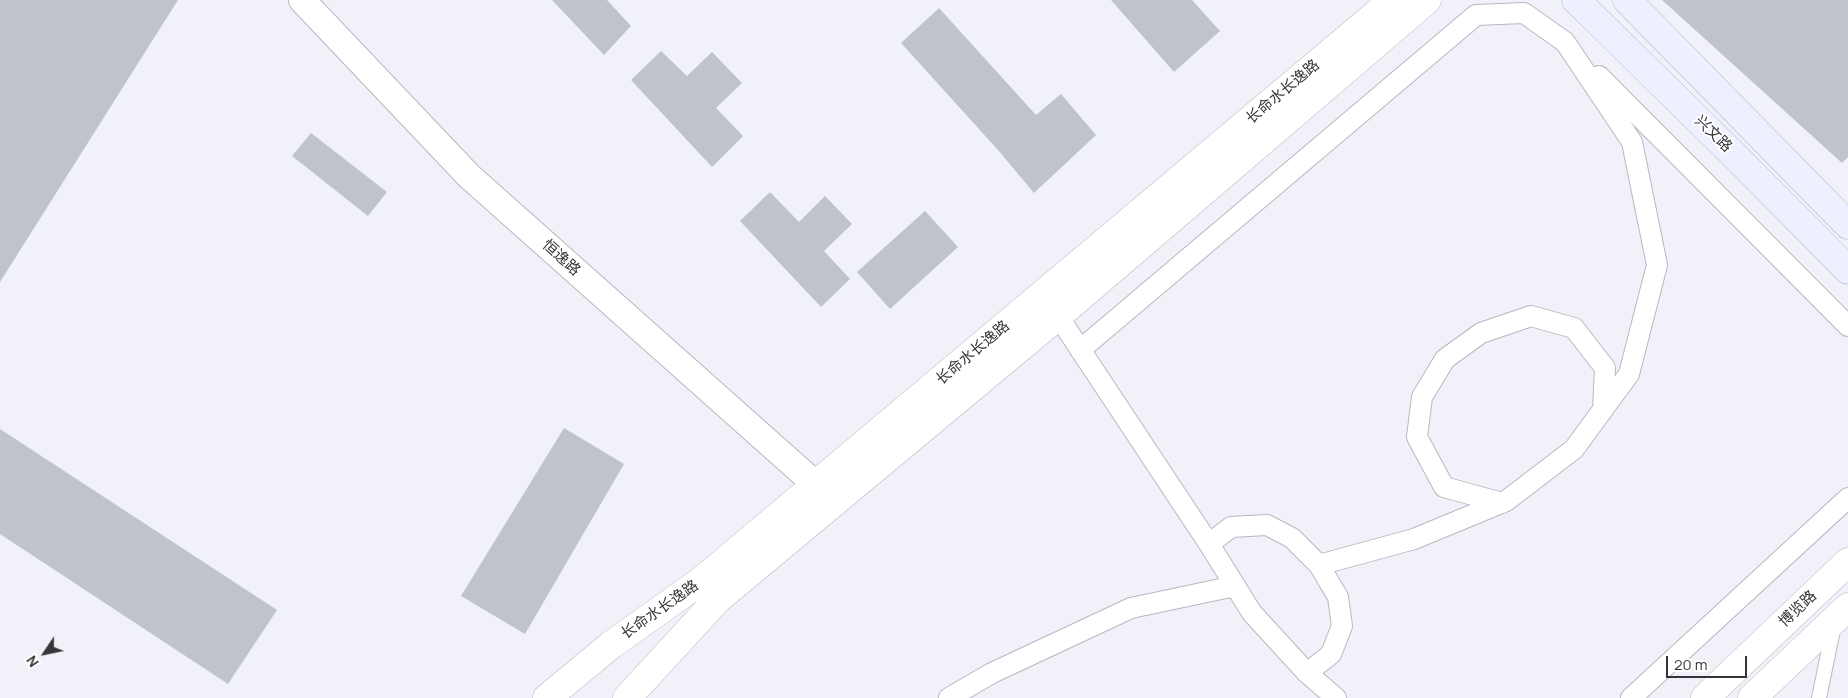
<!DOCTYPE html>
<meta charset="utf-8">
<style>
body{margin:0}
#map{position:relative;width:1848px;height:698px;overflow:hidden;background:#f0f1f9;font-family:Manrope,sans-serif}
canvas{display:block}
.north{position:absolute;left:20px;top:628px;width:50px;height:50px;-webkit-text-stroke:4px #fff;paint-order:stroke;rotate:236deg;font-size:14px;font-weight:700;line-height:20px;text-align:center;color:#343538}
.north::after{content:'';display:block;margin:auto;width:18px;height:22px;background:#343538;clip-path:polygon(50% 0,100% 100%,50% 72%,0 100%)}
.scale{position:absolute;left:1666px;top:656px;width:81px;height:22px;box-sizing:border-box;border:2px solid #343538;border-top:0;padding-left:6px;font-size:15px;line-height:18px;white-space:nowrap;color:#343538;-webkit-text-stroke:4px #fff;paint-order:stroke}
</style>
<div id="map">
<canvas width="1848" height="698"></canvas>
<div class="north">N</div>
<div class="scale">20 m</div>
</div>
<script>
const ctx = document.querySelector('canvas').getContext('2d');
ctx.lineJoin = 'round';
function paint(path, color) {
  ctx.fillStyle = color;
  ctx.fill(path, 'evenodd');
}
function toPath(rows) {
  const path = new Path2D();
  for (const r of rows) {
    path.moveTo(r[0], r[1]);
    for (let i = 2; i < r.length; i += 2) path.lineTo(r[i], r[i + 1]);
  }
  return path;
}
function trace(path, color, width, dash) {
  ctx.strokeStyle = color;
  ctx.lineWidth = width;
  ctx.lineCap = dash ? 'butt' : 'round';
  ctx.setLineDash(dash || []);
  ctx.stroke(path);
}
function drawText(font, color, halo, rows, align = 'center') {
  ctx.font = font + ' Manrope,"Noto Sans SC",sans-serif';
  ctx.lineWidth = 4;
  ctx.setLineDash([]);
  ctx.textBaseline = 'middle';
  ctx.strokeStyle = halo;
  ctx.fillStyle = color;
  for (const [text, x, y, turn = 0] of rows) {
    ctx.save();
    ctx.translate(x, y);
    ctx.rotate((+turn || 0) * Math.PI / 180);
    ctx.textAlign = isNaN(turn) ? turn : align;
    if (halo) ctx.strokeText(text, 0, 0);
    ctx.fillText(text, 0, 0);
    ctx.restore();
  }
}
paint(toPath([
 [0,0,178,0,0,282],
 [552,0,607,0,631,26,604,55],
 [1111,0,1192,0,1220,31,1174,72],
 [1662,0,1848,0,1848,157,1842,163],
 [939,8,1036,115,1061,94,1096,135,1034,193,998,150,901,43],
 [661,51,687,76,712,52,742,83,716,108,743,136,712,167,631,80],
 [311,133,387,192,368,216,292,156],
 [770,192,799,222,825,196,852,224,824,251,850,279,821,307,740,221],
 [925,211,958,247,890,309,857,272],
 [564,428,624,464,525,634,461,596],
 [0,429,277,610,228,684,0,534]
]), '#c1c3cb');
const service = toPath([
 [1819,698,1834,625]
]);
const pedestrian = toPath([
 [1599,76,1848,326],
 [1058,316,1209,544,1252,613,1307,673,1336,698],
 [1080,350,1476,15,1524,13,1565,42,1632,142,1657,265,1629,374,1574,449,1506,501,1414,539,1319,565],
 [1502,503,1444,487,1417,437,1422,397,1445,359,1481,333,1531,316,1574,328,1605,368,1603,410],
 [1209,544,1231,527,1267,525,1292,538,1319,565,1338,597,1342,626,1331,654,1307,673],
 [949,698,992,673,1131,608,1235,586],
 [1631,698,1848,498]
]);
const minor = toPath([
 [302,0,469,176,832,499]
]);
const tertiary = toPath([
 [547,698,611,645,701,581,1393,0],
 [627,698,718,599,1058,316,1427,0],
 [1705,698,1848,562],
 [1752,698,1848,607]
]);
const secondary = toPath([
 [1576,0,1732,153,1848,270],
 [1627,0,1848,225]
]);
trace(service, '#b7b8c0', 16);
trace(pedestrian, '#b7b8c0', 22);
trace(minor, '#b7b8c0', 28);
trace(tertiary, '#b7b8c0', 29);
trace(secondary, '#b7b8c0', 29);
trace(service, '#fff', 14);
trace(pedestrian, '#fff', 20);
trace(minor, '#fff', 26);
trace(tertiary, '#fff', 28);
trace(secondary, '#eef0ff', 28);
drawText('15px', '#343538', '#fff', [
 ["长命水长逸路",1283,92,-40],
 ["兴文路",1713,134,44],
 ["恒逸路",561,258,42],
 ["长命水长逸路",973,353,-40],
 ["博览路",1798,609,-43],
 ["长命水长逸路",660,610,-35]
]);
</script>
